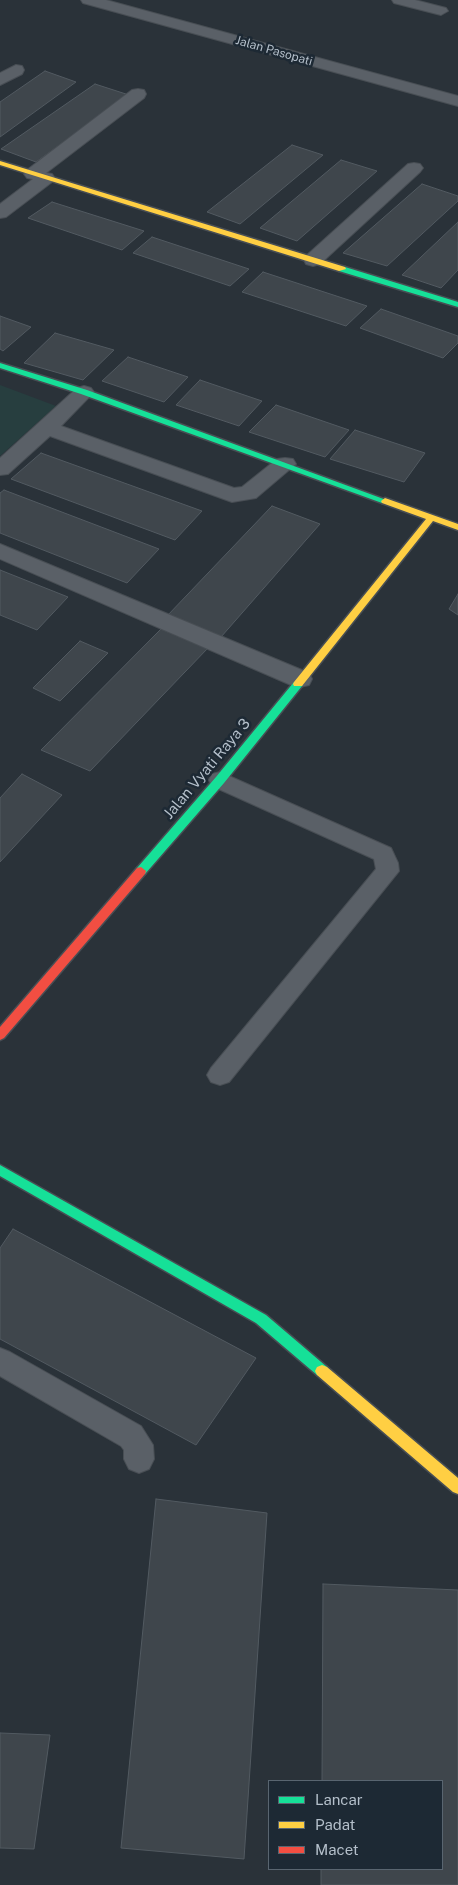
<!DOCTYPE html>
<style>
body{margin:0}
#map{position:relative;width:458px;height:1885px;overflow:hidden;background:#2a3239;font-family:"Public Sans",sans-serif}
canvas{display:block}
.legend{position:absolute;left:268px;top:1780px;width:175px;height:90px;box-sizing:border-box;background:#1d2934;border:1px solid #596570;margin:0;padding:6px 9px;list-style:none;font-size:15px;color:#b4bfca}
.legend li{display:flex;align-items:center;gap:10px;height:25px}
.legend b{width:25px;border:1px solid #596570}
</style>
<div id="map">
<canvas width="458" height="1885"></canvas>
<ul class="legend">
<li><b style="height:6px;background:#16e098"></b>Lancar</li>
<li><b style="height:6px;background:#ffcf43"></b>Padat</li>
<li><b style="height:6px;background:#f24e42"></b>Macet</li>
</ul>
</div>
<script>
const ctx = document.querySelector('canvas').getContext('2d');
ctx.lineJoin = 'round';
function paint(path, color) {
  ctx.fillStyle = color;
  ctx.fill(path, 'evenodd');
}
function toPath(rows) {
  const path = new Path2D();
  for (const r of rows) {
    path.moveTo(r[0], r[1]);
    for (let i = 2; i < r.length; i += 2) path.lineTo(r[i], r[i + 1]);
  }
  return path;
}
function trace(path, color, width, dash) {
  ctx.strokeStyle = color;
  ctx.lineWidth = width;
  ctx.lineCap = dash ? 'butt' : 'round';
  ctx.setLineDash(dash || []);
  ctx.stroke(path);
}
function drawText(font, color, halo, rows, align = 'center') {
  ctx.font = font + ' "Public Sans",sans-serif';
  ctx.lineWidth = 5;
  ctx.setLineDash([]);
  ctx.textBaseline = 'middle';
  ctx.strokeStyle = halo;
  ctx.fillStyle = color;
  for (const [text, x, y, turn = 0] of rows) {
    ctx.save();
    ctx.translate(x, y);
    ctx.rotate((+turn || 0) * Math.PI / 180);
    ctx.textAlign = isNaN(turn) ? turn : align;
    if (halo) ctx.strokeText(text, 0, 0);
    ctx.fillText(text, 0, 0);
    ctx.restore();
  }
}
paint(toPath([
 [0,385,56,406,0,456]
]), '#273e3f');
const building = toPath([
 [45,71,76,82,0,137,0,102,45,71],
 [95,84,129,95,36,162,1,149,95,84],
 [292,145,323,155,240,224,207,212,292,145],
 [341,160,377,171,297,241,260,228,341,160],
 [422,184,458,196,458,201,387,266,343,253,422,184],
 [52,202,144,231,122,250,28,218,52,202],
 [458,222,458,270,441,288,402,275,458,222],
 [152,237,249,269,230,286,133,253,152,237],
 [263,272,367,306,346,326,242,292,263,272],
 [381,309,458,336,458,343,443,358,360,328,381,309],
 [0,316,31,327,3,351,0,349,0,316],
 [55,333,114,350,83,380,24,363,55,333],
 [128,357,188,377,164,402,102,381,128,357],
 [200,380,262,401,239,426,176,405,200,380],
 [276,405,349,430,325,457,249,432,276,405],
 [355,430,425,453,404,482,330,459,355,430],
 [41,453,202,511,175,540,11,479,41,453],
 [4,490,159,549,127,583,0,533,0,493,4,490],
 [272,506,320,524,221,637,167,616,272,506],
 [0,570,68,597,37,630,0,615,0,570],
 [458,594,458,615,449,609,458,594],
 [161,629,208,648,90,771,41,750,161,629],
 [80,641,108,653,60,701,33,688,80,641],
 [22,774,62,795,0,862,0,798,22,774],
 [13,1229,256,1358,196,1445,0,1339,0,1248,13,1229],
 [156,1499,267,1513,244,1859,121,1848,156,1499],
 [323,1584,458,1590,458,1885,321,1885,321,1869,442,1869,442,1781,322,1781,323,1584],
 [0,1733,50,1735,34,1849,0,1848,0,1733]
]);
paint(building, '#3f464c');
trace(building, '#525a61', 1);
const lane = toPath([
 [392,0,415,0,446,8,448,11,441,15,394,3,392,0],
 [220,772,391,848,398,863,399,871,229,1082,220,1085,211,1082,207,1075,211,1068,376,869,374,859,212,786,209,780,212,774,220,772],
 [0,1348,10,1352,141,1426,153,1445,154,1459,149,1469,139,1473,129,1469,124,1459,124,1450,121,1446,0,1376,0,1348]
]);
const street = toPath([
 [81,0,106,0,458,96,458,106,83,3,81,0],
 [16,65,22,66,24,70,22,74,0,85,0,73,16,65],
 [138,89,144,90,146,94,144,98,46,173,52,174,55,178,52,182,6,217,0,218,0,204,33,179,27,178,24,174,27,170,132,90,138,89],
 [414,163,420,164,423,168,420,172,320,264,313,266,306,264,304,260,306,256,408,164,414,163],
 [84,386,91,388,94,392,61,426,234,488,242,487,277,459,285,458,293,459,296,464,256,498,232,502,50,436,8,474,0,475,0,458,77,388,84,386],
 [0,544,309,673,312,679,309,685,300,687,291,685,0,559,0,544]
]);
const fast = toPath([
 [339,267,345,267,458,302,458,307,339,271,339,267],
 [0,363,87,390,389,501,388,503,382,503,81,394,0,368,0,363],
 [298,681,303,684,302,686,224,783,145,874,137,874,136,871,137,868,216,777,294,682,298,681],
 [0,1165,266,1315,327,1367,329,1371,327,1375,322,1377,317,1375,256,1323,0,1176,0,1165]
]);
const slow = toPath([
 [0,161,345,267,346,269,339,271,0,165,0,161],
 [385,498,458,524,458,530,433,521,302,686,294,686,293,684,294,682,426,519,382,503,381,501,385,498],
 [322,1365,327,1367,458,1478,458,1494,453,1492,317,1375,315,1371,317,1367,322,1365]
]);
const jam = toPath([
 [141,867,146,871,145,874,4,1038,0,1040,0,1027,137,868,141,867]
]);
trace(lane, '#484e54', 2);
trace(street, '#484e54', 2);
trace(fast, '#484e54', 3);
trace(slow, '#484e54', 3);
trace(jam, '#484e54', 3);
paint(lane, '#5a6067');
paint(street, '#5a6067');
paint(fast, '#16e098');
paint(slow, '#ffcf43');
paint(jam, '#f24e42');
drawText('12px', '#b4bfca', '#1d2934', [
 ["Jalan Pasopati",274,51,16]
]);
drawText('15px', '#b4bfca', '#1d2934', [
 ["Jalan Vyati Raya 3",207,769,-50]
]);
</script>
